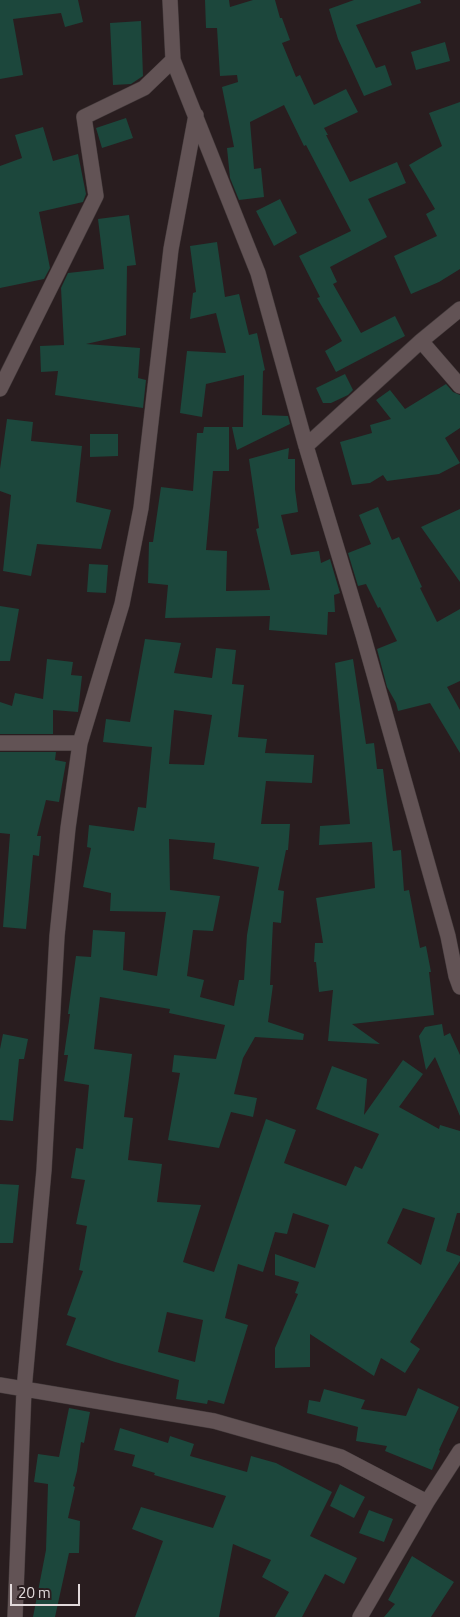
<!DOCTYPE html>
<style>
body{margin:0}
#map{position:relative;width:460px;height:1617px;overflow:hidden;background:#291d1f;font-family:"Titillium Web",sans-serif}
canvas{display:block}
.scale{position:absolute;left:10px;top:1584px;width:70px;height:22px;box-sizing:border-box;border:2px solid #e2dadb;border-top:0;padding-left:6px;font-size:15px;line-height:18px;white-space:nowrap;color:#e2dadb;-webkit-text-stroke:4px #291d1f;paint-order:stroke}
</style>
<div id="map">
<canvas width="460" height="1617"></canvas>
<div class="scale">20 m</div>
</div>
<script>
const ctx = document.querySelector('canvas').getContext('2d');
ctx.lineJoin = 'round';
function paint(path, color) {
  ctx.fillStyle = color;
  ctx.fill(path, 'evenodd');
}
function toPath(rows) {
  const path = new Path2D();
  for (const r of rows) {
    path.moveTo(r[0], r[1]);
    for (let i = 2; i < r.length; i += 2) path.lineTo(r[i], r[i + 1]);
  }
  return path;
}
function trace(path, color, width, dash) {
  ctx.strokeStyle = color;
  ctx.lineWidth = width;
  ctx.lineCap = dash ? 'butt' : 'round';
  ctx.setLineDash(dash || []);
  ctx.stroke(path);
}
paint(toPath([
 [0,0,78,0,83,22,65,27,61,13,13,19,23,75,0,79],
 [205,0,229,0,230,7,253,0,275,0,280,18,282,18,290,40,282,43,296,77,300,75,314,105,346,89,358,112,324,128,328,135,326,135,350,182,397,162,406,183,368,199,387,237,330,267,337,282,333,284,361,333,395,316,405,336,336,372,325,351,342,341,317,298,320,297,299,256,351,231,306,145,304,146,284,105,250,122,254,169,261,168,264,197,239,200,230,178,227,148,234,147,222,87,238,82,237,75,220,76,217,28,206,28],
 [354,0,420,0,421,3,356,25,376,68,385,65,392,85,364,96,338,39,329,9],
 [141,21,143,76,131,84,113,85,110,23],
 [445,42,450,61,416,70,411,52],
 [460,102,460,269,439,282,411,294,394,256,437,236,426,214,435,209,409,165,442,146,429,113],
 [126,118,133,138,102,148,96,128],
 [43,127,53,161,78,154,86,194,83,202,39,212,50,268,44,279,0,288,0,166,22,158,15,135],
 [280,199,297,233,274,246,256,211],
 [129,215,136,265,127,266,126,335,86,344,140,348,138,378,146,380,143,408,55,395,58,371,41,372,40,346,64,345,61,288,68,273,104,269,98,219],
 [217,242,225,297,239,294,249,335,257,333,265,370,263,371,262,415,288,416,290,424,237,450,232,427,243,427,244,375,206,384,202,417,180,413,187,351,226,353,216,313,190,319,193,293,196,292,190,246],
 [345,374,353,390,348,395,331,403,323,403,316,388],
 [446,384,453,392,460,395,460,428,445,438,460,463,439,474,387,481,383,475,370,483,352,485,340,442,372,433,370,425,391,419,376,400,390,390,405,409],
 [7,419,33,422,31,441,82,446,76,502,111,510,101,549,37,544,31,576,3,571,11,495,0,491,0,469],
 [204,427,229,427,229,471,213,471,206,550,227,551,226,591,270,590,256,529,259,528,249,459,289,448,288,459,295,459,295,489,298,512,281,515,291,555,319,551,321,563,330,559,340,593,334,595,335,612,328,612,327,635,269,630,270,616,165,618,168,585,148,583,149,542,153,542,161,487,193,491,197,433,203,433],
 [90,434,118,434,118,456,90,457],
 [378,507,392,540,399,537,422,587,420,588,437,622,460,609,460,681,447,687,460,710,460,753,430,703,398,711,396,703,387,687,377,649,397,641,380,607,378,608,366,584,358,586,348,553,371,544,359,515],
 [460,509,460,582,421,527],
 [89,564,108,565,106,593,87,592],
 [0,606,19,609,10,661,0,661],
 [145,639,181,643,174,673,212,678,216,648,236,650,232,684,244,685,238,737,267,739,265,753,314,755,312,783,266,781,261,824,290,824,288,850,286,850,278,890,284,891,281,923,273,922,270,985,273,985,268,1022,304,1034,303,1040,255,1037,243,1058,234,1094,257,1098,253,1117,231,1112,219,1148,168,1140,180,1073,172,1072,174,1055,216,1059,225,1025,169,1013,170,1009,100,997,94,1049,132,1054,124,1117,133,1118,128,1160,162,1164,157,1202,201,1205,183,1262,214,1272,266,1119,296,1130,284,1163,346,1186,355,1166,362,1169,379,1134,316,1109,332,1066,367,1079,364,1115,403,1060,423,1074,399,1107,439,1129,440,1125,460,1131,460,1213,457,1213,446,1251,460,1256,460,1261,410,1342,420,1349,405,1373,381,1358,374,1376,310,1334,310,1367,275,1368,275,1348,298,1294,295,1293,299,1282,275,1275,275,1254,315,1268,329,1225,293,1213,287,1234,275,1232,263,1272,238,1264,225,1318,248,1325,224,1404,208,1400,207,1404,176,1399,179,1380,115,1362,66,1345,76,1318,67,1315,83,1271,79,1270,87,1226,76,1224,85,1180,71,1178,76,1148,83,1149,89,1085,64,1081,68,1055,64,1055,70,1014,68,1014,76,956,91,957,93,930,125,932,123,970,157,976,166,912,110,911,111,893,83,887,91,848,87,847,89,825,134,831,138,807,146,808,152,747,103,742,106,719,130,722],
 [174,710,212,715,204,765,169,764],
 [169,839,215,843,213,859,259,867,247,935,244,980,239,980,234,1006,200,997,204,980,187,976,193,930,213,931,220,896,170,890],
 [403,1208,435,1218,421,1265,387,1243],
 [167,1312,203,1320,195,1362,158,1352],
 [47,659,73,662,71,675,82,676,78,712,53,710,53,734,0,734,0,702,12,706,15,693,43,699],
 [353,659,366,744,374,743,377,769,383,769,393,851,401,850,404,891,409,890,420,948,426,946,431,972,429,972,434,1015,352,1024,380,1044,328,1041,333,990,319,992,316,962,314,962,315,943,323,943,316,898,375,888,372,842,319,845,320,826,350,824,335,663],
 [0,752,56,752,55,760,66,762,59,802,46,800,37,836,41,836,39,856,33,855,26,929,3,927,10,834,0,833],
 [442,1024,444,1036,450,1033,460,1055,460,1116,435,1057,426,1070,419,1036,425,1027],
 [3,1034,28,1039,24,1059,19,1059,13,1121,0,1120,0,1049],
 [0,1184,19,1185,13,1243,0,1243],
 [418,1388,459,1407,439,1450,440,1451,432,1470,385,1451,387,1446,356,1441,358,1427,307,1413,309,1400,320,1402,324,1389,365,1400,361,1409,406,1416],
 [69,1408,90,1412,84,1443,81,1442,77,1471,73,1486,75,1487,68,1518,80,1521,79,1553,69,1553,55,1617,33,1617,46,1550,48,1484,34,1482,38,1454,59,1457],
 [120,1428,168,1443,170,1436,194,1444,190,1456,247,1472,251,1456,276,1463,332,1492,310,1536,357,1558,344,1584,325,1574,302,1617,275,1617,289,1592,262,1577,271,1560,233,1544,219,1617,135,1617,163,1541,132,1529,141,1507,213,1528,226,1496,154,1475,155,1473,132,1466,135,1455,114,1450],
 [340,1484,365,1497,354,1518,330,1506],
 [369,1510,393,1519,384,1542,359,1533],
 [412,1556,454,1582,431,1617,384,1617,395,1604,388,1600]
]), '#1c473c');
const street = toPath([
 [170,0,173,60,258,273,306,446,363,635,448,936,456,976,460,987],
 [421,341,460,386],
 [0,389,96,196,84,117,144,88,173,60],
 [306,446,421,341,460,309],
 [0,743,80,743],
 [0,1385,214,1421,341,1457,427,1502],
 [15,1617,24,1390,44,1170,57,936,68,828,80,743,122,604,141,508,171,249,196,115],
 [360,1617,427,1502,460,1451]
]);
trace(street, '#433a3b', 16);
trace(street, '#625355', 15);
</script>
